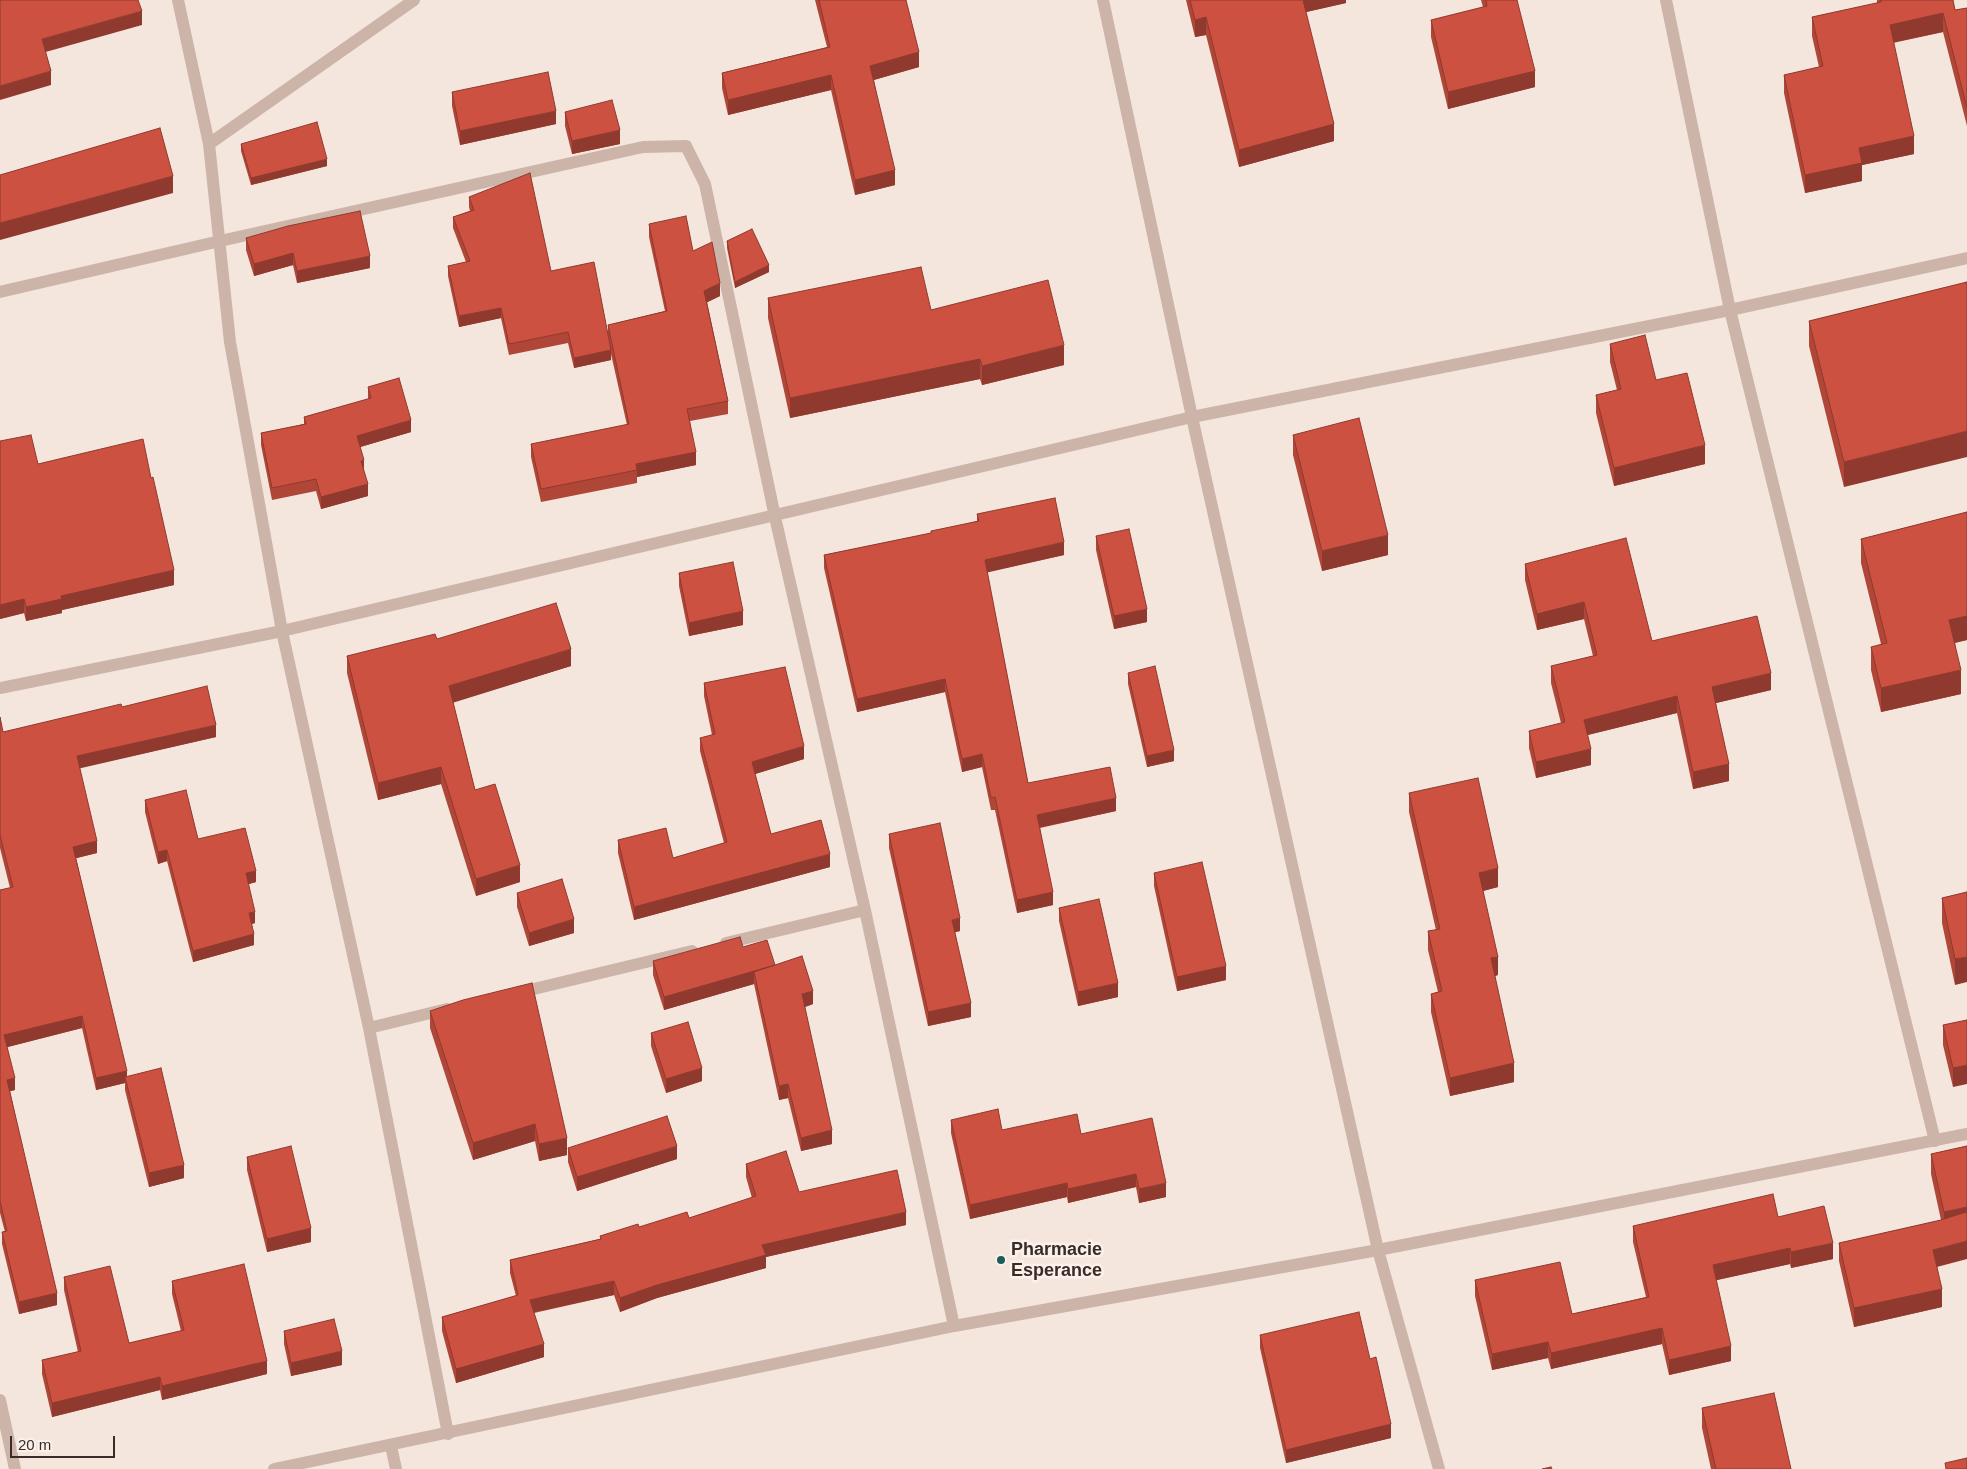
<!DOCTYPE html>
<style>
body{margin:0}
#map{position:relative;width:1967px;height:1469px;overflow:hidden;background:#f4e6dd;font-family:Helvetica,sans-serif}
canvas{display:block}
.scale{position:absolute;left:10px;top:1436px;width:105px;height:22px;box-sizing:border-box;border:2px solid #392c28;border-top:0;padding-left:6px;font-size:15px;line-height:18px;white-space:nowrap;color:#392c28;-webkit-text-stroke:4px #fbf1ea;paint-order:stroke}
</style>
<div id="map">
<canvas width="1967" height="1469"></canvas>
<div class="scale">20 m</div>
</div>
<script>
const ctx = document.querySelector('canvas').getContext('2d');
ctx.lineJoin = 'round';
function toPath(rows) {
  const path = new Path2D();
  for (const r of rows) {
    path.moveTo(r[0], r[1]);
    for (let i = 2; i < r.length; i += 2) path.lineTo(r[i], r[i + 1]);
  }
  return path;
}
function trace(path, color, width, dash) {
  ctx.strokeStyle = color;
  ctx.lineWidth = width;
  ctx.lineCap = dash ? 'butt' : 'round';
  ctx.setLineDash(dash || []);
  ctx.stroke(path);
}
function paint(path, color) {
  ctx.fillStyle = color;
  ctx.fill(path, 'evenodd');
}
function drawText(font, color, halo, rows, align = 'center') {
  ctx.font = font + ' Helvetica,sans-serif';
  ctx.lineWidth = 5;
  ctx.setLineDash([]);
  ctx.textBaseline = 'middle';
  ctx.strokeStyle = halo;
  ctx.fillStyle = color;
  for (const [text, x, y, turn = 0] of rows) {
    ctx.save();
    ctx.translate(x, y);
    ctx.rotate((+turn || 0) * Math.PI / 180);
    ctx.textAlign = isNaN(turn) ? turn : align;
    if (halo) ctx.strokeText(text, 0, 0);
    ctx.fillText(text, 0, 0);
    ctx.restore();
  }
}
trace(toPath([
 [178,0,209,144,230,342,282,631,369,1028,448,1434],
 [1666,0,1730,310,1935,1141],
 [209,144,414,0],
 [0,292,220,241,643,147,686,146,705,184,775,517,865,910,954,1326],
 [0,688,282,631,1192,417,1730,310,1967,258],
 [726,943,865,910],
 [517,993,692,951],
 [369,1028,447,1009],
 [1378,1250,1439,1469],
 [0,1400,15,1469],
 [391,1446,396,1469]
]), '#cdb4a8', 12);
trace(toPath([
 [1103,0,1192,417,1378,1250],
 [274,1469,954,1326,1378,1250,1967,1134]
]), '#cdb4a8', 12);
paint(toPath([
 [815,0,906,0,919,67,874,80,895,185,855,195,831,90,728,115,722,88,722,73,827,47],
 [1186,0,1346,0,1346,3,1306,12,1334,141,1239,167,1206,35,1195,37],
 [1481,0,1517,0,1535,87,1448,109,1431,37,1431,20,1483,7],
 [1877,0,1953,0,1955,10,1967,8,1967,126,1943,32,1893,43,1914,154,1862,165,1862,181,1805,193,1784,93,1784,75,1819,67,1812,36,1812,17,1877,3],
 [452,92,556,124,460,145,452,106],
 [565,112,620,144,572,154,565,126],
 [241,144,327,166,251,185,241,151],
 [469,197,551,271,608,332,608,325,665,311,649,237,649,224,693,251,720,296,707,302,728,401,728,414,690,421,696,465,637,477,637,483,541,502,531,457,531,444,627,425,611,354,611,360,574,368,568,343,509,355,501,318,459,327,448,276,448,266,466,262,453,228,453,217,470,211,469,207],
 [246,238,370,268,297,283,293,265,254,276,246,250],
 [727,241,769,272,735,288,727,248],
 [1967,282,1844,487,1809,346,1809,321],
 [768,298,931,310,1064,365,982,385,980,379,790,418,768,318],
 [1610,344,1656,380,1705,464,1614,486,1596,413,1596,395,1617,390,1610,362],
 [368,387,411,432,360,447,368,496,321,509,316,491,272,500,261,445,261,433,304,424,304,417,368,399],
 [1293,435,1388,555,1322,571,1293,455],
 [0,441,38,464,174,585,62,610,62,613,26,621,24,613,0,619],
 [1967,512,1967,640,1955,643,1961,694,1881,712,1871,670,1871,647,1881,644,1861,563,1861,539],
 [977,514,1064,555,987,572,1028,783,1116,811,1040,828,1053,905,1017,913,995,810,991,810,982,767,962,772,945,692,857,712,824,568,824,555,931,533,977,521],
 [1096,536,1147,622,1114,629,1096,550],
 [1525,564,1652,641,1771,690,1716,703,1729,781,1693,789,1677,713,1587,735,1591,765,1536,778,1529,748,1529,731,1561,723,1551,683,1551,666,1593,656,1584,619,1537,630,1525,580],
 [679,573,743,625,689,636,679,586],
 [437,639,571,666,453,702,475,790,520,882,476,896,441,784,378,800,347,673,347,656],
 [1128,673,1174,761,1147,767,1128,684],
 [704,683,804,759,755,774,771,834,830,867,634,920,618,853,618,840,673,858,724,843,700,751,700,738,712,735,704,696],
 [122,707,216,737,79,768,97,853,76,858,127,1077,184,1178,149,1187,125,1090,125,1083,96,1090,82,1028,7,1047,15,1090,10,1091,57,1305,19,1314,2,1244,2,1232,5,1232,0,1213,0,890,10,888,0,848,0,717,3,732],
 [1409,793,1498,887,1483,891,1498,975,1495,976,1514,1082,1450,1096,1431,1012,1431,994,1438,992,1428,950,1428,931,1436,930,1409,812],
 [145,800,256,882,248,884,255,923,251,924,254,945,193,962,167,861,158,864,145,812],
 [889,834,960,931,955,932,971,1017,928,1026,889,848],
 [1154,873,1226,980,1177,991,1154,886],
 [1967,892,1955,985,1942,923,1942,898],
 [517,893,574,933,529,946,517,907],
 [1059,908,1118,997,1078,1006,1059,921],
 [743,947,775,965,813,1004,805,1007,832,1144,801,1151,788,1098,779,1100,754,984,664,1010,653,975,653,961],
 [430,1011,567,1155,539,1161,535,1141,473,1160,430,1028],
 [1967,1020,1953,1087,1943,1045,1943,1025],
 [651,1033,702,1081,666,1093,651,1046],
 [951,1120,1002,1130,1081,1134,1166,1197,1139,1203,1136,1187,1068,1203,1067,1197,970,1219,951,1133],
 [1967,1146,1937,1267,1942,1307,1854,1327,1839,1261,1839,1243,1941,1220,1931,1174,1931,1154],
 [568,1148,677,1159,577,1191,568,1162],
 [247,1157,311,1242,267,1252,247,1170],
 [746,1164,799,1192,906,1225,766,1257,766,1268,657,1298,620,1312,614,1295,534,1313,544,1357,456,1383,442,1331,442,1317,516,1296,510,1273,510,1260,600,1239,600,1236,639,1227,689,1218,752,1198,746,1177],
 [1778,1217,1833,1259,1791,1268,1790,1264,1716,1280,1731,1361,1669,1375,1662,1344,1551,1369,1548,1358,1492,1370,1475,1296,1475,1280,1572,1314,1646,1297,1633,1242,1633,1226],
 [64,1277,129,1343,181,1331,172,1294,172,1281,267,1374,162,1400,160,1390,52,1417,42,1374,42,1360,78,1352,64,1290],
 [284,1331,342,1365,291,1376,284,1344],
 [1260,1335,1370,1359,1391,1438,1286,1463,1260,1348],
 [1702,1408,1791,1469,1711,1469,1702,1428]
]), '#b04638');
paint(toPath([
 [1302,0,1346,0,1346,3,1302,13],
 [142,11,142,25,42,53,42,39],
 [1943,13,1943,32,1890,43,1890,25],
 [1206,17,1206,35,1195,37,1195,20],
 [919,52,919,67,870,81,870,66],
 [51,71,51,85,0,100,0,86],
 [1535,71,1535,87,1448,109,1448,92],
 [831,75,831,90,728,115,728,100],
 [556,111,556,124,460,145,460,131],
 [1334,124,1334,141,1239,167,1239,150],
 [620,130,620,144,572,154,572,141],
 [1914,136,1914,154,1862,165,1862,181,1805,193,1805,175,1859,148],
 [327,159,327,166,251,185,251,178],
 [895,170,895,185,855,195,855,180],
 [173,176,173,193,0,240,0,223],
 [293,253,293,265,254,276,254,264],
 [370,256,370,268,297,283,297,271],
 [769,265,769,272,735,288,735,282],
 [720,283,720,296,704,304,704,291],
 [501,308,501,318,459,327,459,316],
 [1064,345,1064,365,982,385,982,366],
 [611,350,611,360,574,368,574,358],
 [980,359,980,379,790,418,790,398],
 [411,420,411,432,357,448,357,436],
 [1967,431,1967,457,1844,487,1844,462],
 [1705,445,1705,464,1614,486,1614,468],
 [696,452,696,465,637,477,637,470,636,464],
 [364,460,364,472,361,461],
 [368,484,368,496,321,509,321,497],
 [1388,535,1388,555,1322,571,1322,551],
 [1064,542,1064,555,985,573,985,560],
 [174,570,174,585,62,610,62,613,26,621,26,607,61,596],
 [24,599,24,613,0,619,0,605],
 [1584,602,1584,619,1537,630,1537,614],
 [1147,609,1147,622,1114,629,1114,616],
 [743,611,743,625,689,636,689,623],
 [1967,616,1967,640,1949,644,1949,620],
 [571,649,571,666,449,704,449,686],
 [1961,670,1961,694,1881,712,1881,688],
 [1771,673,1771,690,1712,704,1712,687],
 [945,679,945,692,857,712,857,699],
 [1677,696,1677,713,1584,736,1584,720],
 [216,725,216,737,77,769,77,756],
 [804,746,804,759,752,775,752,762],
 [1591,749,1591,765,1536,778,1536,762],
 [1174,750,1174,761,1147,767,1147,756],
 [982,754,982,767,962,772,962,759],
 [1729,764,1729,781,1693,789,1693,772],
 [441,767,441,784,378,800,378,783],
 [1116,798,1116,811,1037,828,1037,815],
 [97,841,97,853,73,859,73,847],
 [167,850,167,861,158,864,158,852],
 [830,854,830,867,634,920,634,907],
 [520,865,520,882,476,896,476,879],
 [1498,868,1498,887,1479,892,1479,873],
 [256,871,256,882,246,885,246,873],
 [1053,892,1053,905,1017,913,1017,900],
 [255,912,255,923,249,925,249,913],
 [960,918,960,931,952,933,952,920],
 [574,919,574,933,529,946,529,933],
 [254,934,254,945,193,962,193,951],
 [1498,957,1498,975,1491,977,1491,958],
 [1967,957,1967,982,1955,985,1955,959],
 [775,965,754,972,754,984,664,1010,664,997],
 [1226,966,1226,980,1177,991,1177,977],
 [1118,983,1118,997,1078,1006,1078,992],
 [813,991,813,1004,802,1008,802,994],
 [971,1003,971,1017,928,1026,928,1012],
 [82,1016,82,1028,4,1048,4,1035],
 [1514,1063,1514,1082,1450,1096,1450,1078],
 [1967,1065,1967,1084,1953,1087,1953,1068],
 [702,1068,702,1081,666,1093,666,1079],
 [127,1071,127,1082,125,1077,125,1083,96,1090,96,1078],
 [15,1078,15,1090,7,1092,7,1080],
 [788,1084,788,1098,779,1100,779,1086],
 [535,1124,535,1141,473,1160,473,1143],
 [832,1130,832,1144,801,1151,801,1138],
 [567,1138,567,1155,539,1161,539,1144],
 [677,1146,677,1159,577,1191,577,1177],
 [184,1165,184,1178,149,1187,149,1173],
 [1136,1174,1136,1187,1068,1203,1068,1189],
 [1067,1183,1067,1197,970,1219,970,1205],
 [1166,1183,1166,1197,1139,1203,1139,1189],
 [1967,1207,1967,1226,1944,1231,1944,1212],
 [906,1212,906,1225,766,1257,766,1268,657,1298,620,1312,620,1298,762,1245],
 [311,1228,311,1242,267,1252,267,1239],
 [1967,1241,1967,1259,1933,1268,1933,1250],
 [1833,1243,1833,1259,1791,1268,1791,1252],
 [1790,1248,1790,1264,1713,1281,1713,1265],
 [614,1281,614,1295,530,1313,530,1300],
 [1942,1289,1942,1307,1854,1327,1854,1308],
 [57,1293,57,1305,19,1314,19,1302],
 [1662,1328,1662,1344,1551,1369,1551,1353],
 [1548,1342,1548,1358,1492,1370,1492,1354],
 [544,1344,544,1357,456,1383,456,1369],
 [1731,1346,1731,1361,1669,1375,1669,1360],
 [342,1351,342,1365,291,1376,291,1363],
 [267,1361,267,1374,162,1400,162,1386],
 [160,1377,160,1390,52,1417,52,1403],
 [1391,1424,1391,1438,1286,1463,1286,1450]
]), '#90392e');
const building = toPath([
 [0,0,138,0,142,11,42,39,51,71,0,86,0,0],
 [819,0,906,0,919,52,870,66,895,170,855,180,831,75,728,100,722,73,830,47,819,0],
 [1190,0,1303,0,1334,124,1239,150,1206,17,1195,20,1190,0],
 [1486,0,1517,0,1535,71,1448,92,1431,20,1487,6,1486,0],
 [1881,0,1953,0,1955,10,1967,8,1967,108,1943,13,1890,25,1914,136,1859,148,1862,163,1805,175,1784,75,1823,66,1812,17,1881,2,1881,0],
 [548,72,556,111,460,131,452,92,548,72],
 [612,100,620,130,572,141,565,112,612,100],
 [317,122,327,159,251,178,241,144,317,122],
 [160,128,173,176,0,223,0,175,160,128],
 [530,173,551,271,594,262,611,350,574,358,568,332,509,344,501,308,459,316,448,266,470,261,453,217,474,210,469,197,530,173],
 [360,211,370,256,297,271,293,253,254,264,246,238,288,226,360,211],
 [686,216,693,251,712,242,720,283,704,291,728,401,687,409,696,452,636,464,637,470,541,489,531,444,629,424,608,325,667,311,649,224,686,216],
 [752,229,769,265,735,282,727,241,752,229],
 [921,267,931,310,1048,280,1064,345,982,366,980,359,790,398,768,298,921,267],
 [1967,282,1967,431,1844,462,1809,321,1967,282],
 [1645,335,1656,380,1687,373,1705,445,1614,468,1596,395,1621,389,1610,344,1645,335],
 [399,378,411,420,357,436,364,460,361,461,368,484,321,497,316,479,272,488,261,433,306,424,304,417,371,398,368,387,399,378],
 [1359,418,1388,535,1322,551,1293,435,1359,418],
 [31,435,38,464,143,439,151,478,153,477,174,570,61,596,62,599,26,607,24,599,0,605,0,441,31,435],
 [1055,498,1064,542,985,560,1028,783,1110,767,1116,798,1037,815,1053,892,1017,900,995,797,991,798,982,754,962,759,945,679,857,699,824,555,931,533,931,531,979,521,977,514,1055,498],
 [1967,512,1967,616,1949,620,1961,670,1881,688,1871,647,1887,643,1861,539,1967,512],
 [1129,529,1147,609,1114,616,1096,536,1129,529],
 [1626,538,1652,641,1757,616,1771,673,1712,687,1729,764,1693,772,1677,696,1584,720,1591,749,1536,762,1529,731,1565,722,1551,666,1597,655,1584,602,1537,614,1525,564,1626,538],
 [733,562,743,611,689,623,679,573,733,562],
 [556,603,571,649,449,686,475,790,495,784,520,865,476,879,441,767,378,783,347,656,435,634,437,639,556,603],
 [1155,666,1174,750,1147,756,1128,673,1155,666],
 [785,667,804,746,752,762,771,834,821,820,830,854,634,907,618,840,666,828,673,858,727,842,700,738,715,734,704,683,785,667],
 [207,686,216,725,77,756,97,841,73,847,127,1071,96,1078,82,1016,4,1035,15,1078,7,1080,57,1293,19,1302,2,1232,7,1231,0,1201,0,890,13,887,0,835,0,717,3,732,121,704,122,707,207,686],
 [1478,778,1498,868,1479,873,1498,957,1491,958,1514,1063,1450,1078,1431,994,1442,991,1428,931,1440,929,1409,793,1478,778],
 [186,790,198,839,245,828,256,871,246,873,255,912,249,913,254,934,193,951,167,850,158,852,145,800,186,790],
 [940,823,960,918,952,920,971,1003,928,1012,889,834,940,823],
 [1202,862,1226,966,1177,977,1154,873,1202,862],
 [562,879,574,919,529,933,517,893,562,879],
 [1967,892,1967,957,1955,959,1942,898,1967,892],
 [1099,899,1118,983,1078,992,1059,908,1099,899],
 [740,937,743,947,767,940,775,965,664,997,653,961,740,937],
 [802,956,813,991,802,994,832,1130,801,1138,788,1084,779,1086,754,972,802,956],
 [532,983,567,1138,539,1144,535,1124,473,1143,430,1011,463,1000,532,983],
 [1967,1020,1967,1065,1953,1068,1943,1025,1967,1020],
 [688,1022,702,1068,666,1079,651,1033,688,1022],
 [161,1068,184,1165,149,1173,125,1077,161,1068],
 [998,1109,1002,1130,1077,1114,1081,1134,1152,1118,1166,1183,1139,1189,1136,1174,1068,1189,1067,1183,970,1205,951,1120,998,1109],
 [667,1116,677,1146,577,1177,568,1148,667,1116],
 [291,1146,311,1228,267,1239,247,1157,291,1146],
 [1967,1146,1967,1207,1944,1212,1931,1154,1967,1146],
 [786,1151,799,1192,897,1170,906,1212,762,1245,766,1255,657,1285,620,1298,614,1281,530,1300,544,1344,456,1369,442,1317,518,1295,510,1260,601,1239,600,1236,638,1224,639,1227,687,1212,689,1218,756,1196,746,1164,786,1151],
 [1773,1194,1778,1217,1824,1206,1833,1243,1791,1252,1790,1248,1713,1265,1731,1346,1669,1360,1662,1328,1551,1353,1548,1342,1492,1354,1475,1280,1560,1262,1572,1314,1649,1297,1633,1226,1773,1194],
 [1966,1212,1967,1214,1967,1241,1933,1250,1942,1289,1854,1308,1839,1243,1941,1220,1966,1212],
 [244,1264,267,1361,162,1386,160,1377,52,1403,42,1360,81,1351,64,1277,110,1266,129,1343,184,1330,172,1281,244,1264],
 [1359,1312,1370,1359,1376,1357,1391,1424,1286,1450,1260,1335,1359,1312],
 [334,1319,342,1351,291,1363,284,1331,334,1319],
 [1774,1393,1791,1469,1716,1469,1702,1408,1774,1393],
 [1967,1458,1967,1469,1946,1469,1945,1463,1967,1458],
 [1551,1467,1552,1469,1542,1469,1551,1467]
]);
paint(building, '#cd5141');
trace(building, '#90392e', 1);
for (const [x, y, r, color] of [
 [1001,1260,5,"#1b5e59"]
]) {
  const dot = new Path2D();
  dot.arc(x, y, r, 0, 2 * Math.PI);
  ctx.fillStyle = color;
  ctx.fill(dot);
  trace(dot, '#fbf1ea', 2);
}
drawText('bold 18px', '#392c28', '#fbf1ea', [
 ["Pharmacie",1011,1250],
 ["Esperance",1011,1271]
], 'left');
</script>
